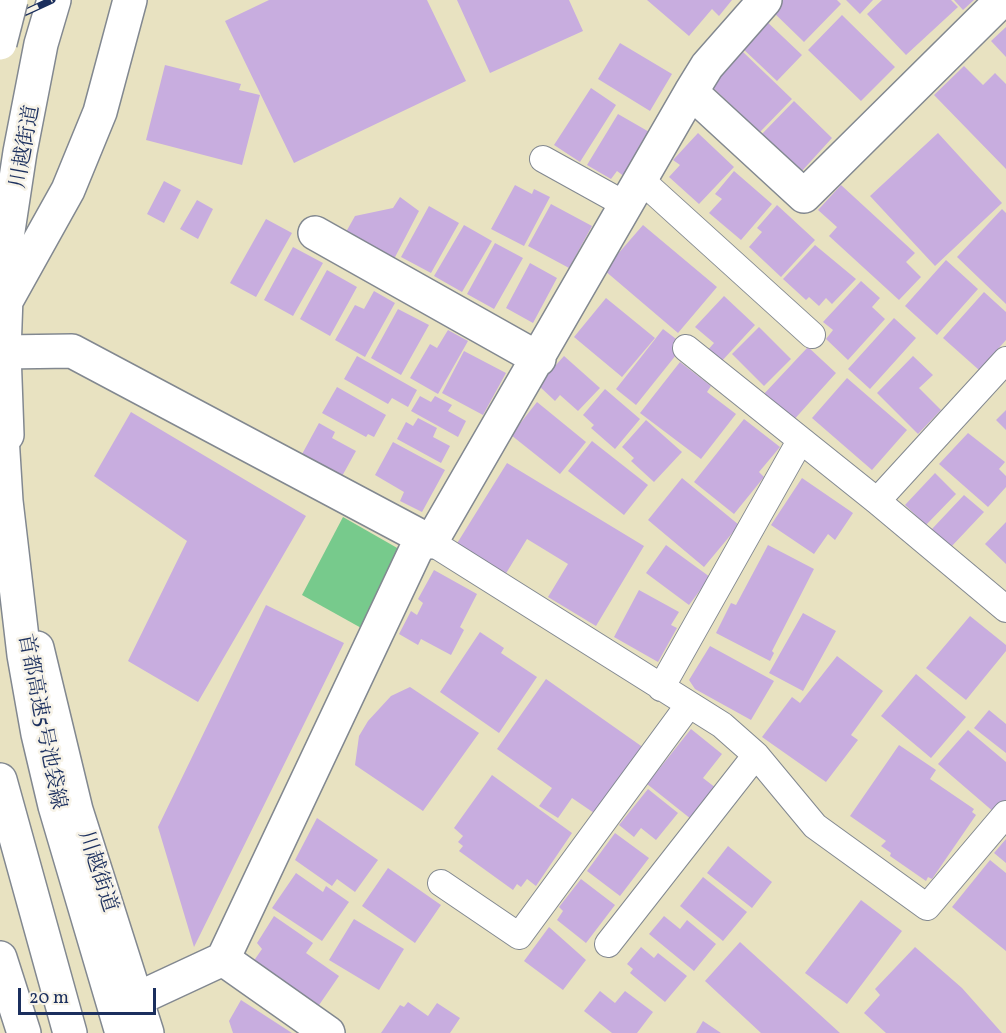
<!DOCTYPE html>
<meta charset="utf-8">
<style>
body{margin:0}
#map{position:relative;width:1006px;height:1033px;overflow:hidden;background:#e8e2c1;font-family:Vollkorn,serif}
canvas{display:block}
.scale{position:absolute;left:18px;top:988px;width:138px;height:27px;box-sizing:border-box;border:3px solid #1b2f5e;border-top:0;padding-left:8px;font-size:18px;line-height:21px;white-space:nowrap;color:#1b2f5e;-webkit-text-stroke:4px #f7f3e8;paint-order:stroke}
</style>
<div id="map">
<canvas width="1006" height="1033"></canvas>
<div class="scale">20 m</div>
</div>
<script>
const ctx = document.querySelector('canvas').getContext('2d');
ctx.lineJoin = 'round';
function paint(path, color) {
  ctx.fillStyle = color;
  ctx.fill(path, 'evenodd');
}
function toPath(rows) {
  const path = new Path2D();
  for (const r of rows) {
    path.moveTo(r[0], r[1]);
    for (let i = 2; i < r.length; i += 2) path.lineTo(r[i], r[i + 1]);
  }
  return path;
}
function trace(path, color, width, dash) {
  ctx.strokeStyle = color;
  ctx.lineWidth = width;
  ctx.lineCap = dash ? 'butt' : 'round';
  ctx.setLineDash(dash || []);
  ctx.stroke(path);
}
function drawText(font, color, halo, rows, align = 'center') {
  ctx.font = font + ' Vollkorn,"Noto Serif JP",serif';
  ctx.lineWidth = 5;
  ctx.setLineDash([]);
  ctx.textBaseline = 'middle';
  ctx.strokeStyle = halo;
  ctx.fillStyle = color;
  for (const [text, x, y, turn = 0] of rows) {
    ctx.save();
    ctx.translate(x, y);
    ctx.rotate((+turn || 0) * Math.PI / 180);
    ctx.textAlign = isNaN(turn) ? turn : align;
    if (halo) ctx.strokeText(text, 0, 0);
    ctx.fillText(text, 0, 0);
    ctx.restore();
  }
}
paint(toPath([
 [343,517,399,549,363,629,302,595]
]), '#77ca8c');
paint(toPath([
 [269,0,427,0,466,81,294,163,225,21],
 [457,0,569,0,583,31,490,73],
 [647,0,732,0,719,16,712,9,689,36],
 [778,0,837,0,841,4,804,42,770,9],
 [846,0,873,0,860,14],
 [882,0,951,0,958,7,906,55,867,14],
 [954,0,974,0,963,10],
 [842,15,895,67,861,101,808,50],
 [763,18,802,55,777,81,739,45],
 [1006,27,1006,57,991,41],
 [620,43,672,74,650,111,598,79],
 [742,51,792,99,760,132,709,84],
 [165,65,241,84,239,90,260,95,242,165,146,140],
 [964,66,983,85,995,73,1006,84,1006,169,934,95],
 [591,88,616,105,580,162,554,145],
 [794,101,832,138,801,172,761,135],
 [618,114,651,133,625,177,617,171,611,179,587,165],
 [698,133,734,167,699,204,669,177,680,165,673,160],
 [938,133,1002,203,935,266,870,196],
 [734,171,772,204,741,240,709,213,722,199,715,194],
 [164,181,181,190,164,223,147,214],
 [515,185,532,194,534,189,550,197,524,246,491,229],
 [841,185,915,253,906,262,921,277,899,300,829,236,837,227,818,210],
 [400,197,419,211,393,261,346,232,355,216,393,208],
 [197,200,213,209,198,239,180,229],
 [551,204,592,226,569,268,528,246],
 [777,205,815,240,781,277,749,247,762,232,757,228],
 [429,206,459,223,431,273,401,257],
 [1002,209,1006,213,1006,304,957,257],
 [266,219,292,233,256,297,230,283],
 [464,225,492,241,462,292,434,276],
 [643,225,717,287,678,333,604,270],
 [495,243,523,258,494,309,467,294],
 [815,245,856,279,832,304,826,298,819,306,809,297,806,300,783,279],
 [293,247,323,263,293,316,264,300],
 [946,260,978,289,937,335,905,306],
 [530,263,557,278,533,323,506,308],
 [327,270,357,287,330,336,300,319],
 [861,281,880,298,872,307,885,319,848,360,826,339,833,330,823,322],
 [374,291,395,303,365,357,335,340,355,305,364,309],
 [984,292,1006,312,1006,340,979,370,943,338],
 [724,296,755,325,720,363,707,351,714,343,695,327],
 [606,298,655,338,622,377,574,337],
 [398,309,429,325,401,375,371,358],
 [894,318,916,338,870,389,848,369],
 [759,327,791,359,764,386,732,354],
 [663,329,684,345,636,405,616,389],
 [448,330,468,341,438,394,410,378,430,344,437,348],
 [808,347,836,373,791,423,762,396],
 [464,351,506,373,483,415,442,393],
 [357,356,417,390,408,407,392,398,388,404,344,379],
 [564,356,600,388,578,411,560,395,555,401,538,385],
 [913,356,933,375,919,388,941,410,918,434,877,393],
 [680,362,711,386,707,392,736,414,701,459,640,413],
 [847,378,907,430,872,470,812,418],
 [337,387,386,415,374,437,368,434,366,437,322,413],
 [605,389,640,419,615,449,591,428,594,425,583,415],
 [420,396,431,402,435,396,452,405,448,411,466,421,458,437,411,411],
 [537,402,586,442,560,474,511,435],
 [1006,410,1006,430,996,420],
 [131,412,306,516,198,702,128,661,187,541,94,476],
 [418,418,437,428,433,437,450,446,441,463,397,439,406,422,413,426],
 [744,419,780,447,759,472,764,477,734,514,694,482],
 [646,420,682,452,654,482,631,461,634,458,622,447],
 [319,423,335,432,332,438,356,451,341,478,301,456],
 [968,433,1005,462,999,469,1006,476,1006,487,988,507,939,464],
 [592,441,648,485,624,515,568,471],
 [393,442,445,470,422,512,400,501,404,492,375,475],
 [507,463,644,546,596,626,548,597,568,564,527,539,505,575,456,545],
 [935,473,956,494,926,525,905,505],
 [682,478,739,525,704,567,648,520],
 [802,478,853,513,835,540,828,534,814,554,771,525],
 [964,495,984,512,951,547,932,529],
 [1006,522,1006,564,985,544],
 [666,545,710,577,689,605,646,573],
 [768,545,814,569,772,651,774,653,770,661,716,633,731,603,736,605],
 [434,570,477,594,460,627,464,630,451,655,421,639,418,645,399,634,411,611,417,615,423,603,418,599],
 [639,590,679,612,671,625,677,628,658,662,614,637],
 [266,605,344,643,194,947,158,827],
 [803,613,836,631,803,691,769,673],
 [970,616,1006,645,1006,651,966,700,926,668],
 [480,632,504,648,501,653,537,677,499,733,440,692],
 [710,646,774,681,751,720,695,689,689,680],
 [837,656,883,691,851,735,858,740,826,782,762,737,792,697,800,703],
 [916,674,966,717,931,758,881,716],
 [546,679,644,748,597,815,572,798,558,818,539,806,552,788,497,749],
 [410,687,479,733,423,811,355,765,359,736,368,721,391,696],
 [989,710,1006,724,1006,753,974,728],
 [691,729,722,754,703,778,716,788,691,819,647,784],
 [968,730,1006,762,1006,800,995,813,938,764],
 [899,745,936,770,930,779,974,809,972,812,976,815,932,879,928,877,926,881,890,856,891,853,881,846,886,841,850,816],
 [492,775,572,833,536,886,527,879,521,887,517,884,513,890,459,851,463,846,458,842,463,836,454,828],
 [648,789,678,813,656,840,641,828,634,837,619,825],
 [317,818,378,860,355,892,337,879,332,886,295,860],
 [615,833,649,858,620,896,587,871],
 [1006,839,1006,863,994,853],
 [728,846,772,882,752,908,707,873],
 [990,860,1006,873,1006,951,952,907],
 [388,868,441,905,415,943,362,906],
 [296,873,323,892,326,886,349,902,322,941,272,908],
 [703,877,747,912,723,941,680,906],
 [581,879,615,905,586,943,557,920,563,911,559,907],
 [861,900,902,931,847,1004,805,973],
 [274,916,313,943,306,953,339,976,317,1008,253,962,262,949,257,943],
 [664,916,680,929,687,920,716,944,694,971,649,934],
 [354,919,404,949,379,990,329,960],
 [549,927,586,960,563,990,524,961],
 [740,942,840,1033,761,1033,705,981],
 [641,947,654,958,658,953,687,976,665,1002,630,973,633,969,627,964],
 [915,947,962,988,1002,1033,886,1033,864,1013,880,995,875,989],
 [600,991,615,1003,625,991,653,1012,637,1033,612,1033,584,1011],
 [241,1000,292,1033,233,1033,229,1021],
 [408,1002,428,1016,437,1003,460,1018,450,1033,381,1033,400,1005,404,1007],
 [703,1021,721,1033,696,1033]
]), '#c8addf');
const service = toPath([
 [543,159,626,205],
 [641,180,812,335],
 [686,348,877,501,1006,609],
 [877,501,1006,360],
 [431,542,722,725,756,755,815,826,927,907,1006,814],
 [661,688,800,441],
 [441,883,519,936,688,706],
 [608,944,756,755]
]);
const minor = toPath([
 [691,92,804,196,1002,0],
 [315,233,539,359],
 [4,352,72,351,431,542,691,92,707,66,765,0],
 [223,959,328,1033],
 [137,999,223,959,422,537]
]);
const trunk = toPath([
 [6,297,4,352,7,435],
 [5,303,68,190,100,112,130,0],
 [37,648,76,810,147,1033],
 [0,958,24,1033]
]);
const motorway = toPath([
 [0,327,8,231,20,152,41,44,54,0],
 [0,404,6,501,24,655,38,734,55,806,122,1033],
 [0,780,70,1033]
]);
trace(service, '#828890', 28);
trace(minor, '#828890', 36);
trace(trunk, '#828890', 36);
trace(motorway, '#828890', 36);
trace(service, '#fff', 26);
trace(minor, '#fff', 33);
trace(trunk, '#fff', 33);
trace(motorway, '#fff', 33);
const rail = toPath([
 [0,24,52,0]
]);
trace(rail, '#1b2f5e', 7);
trace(rail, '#f7f3e8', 4.5, [14]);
const motorwayBridge = toPath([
 [0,43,11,0]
]);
trace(motorwayBridge, '#828890', 36, []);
trace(motorwayBridge, '#fff', 33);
drawText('21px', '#1b2f5e', '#f7f3e8', [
 ["川越街道",27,147,-80],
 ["首都高速5号池袋線",40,722,79],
 ["川越街道",96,872,72]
]);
</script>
